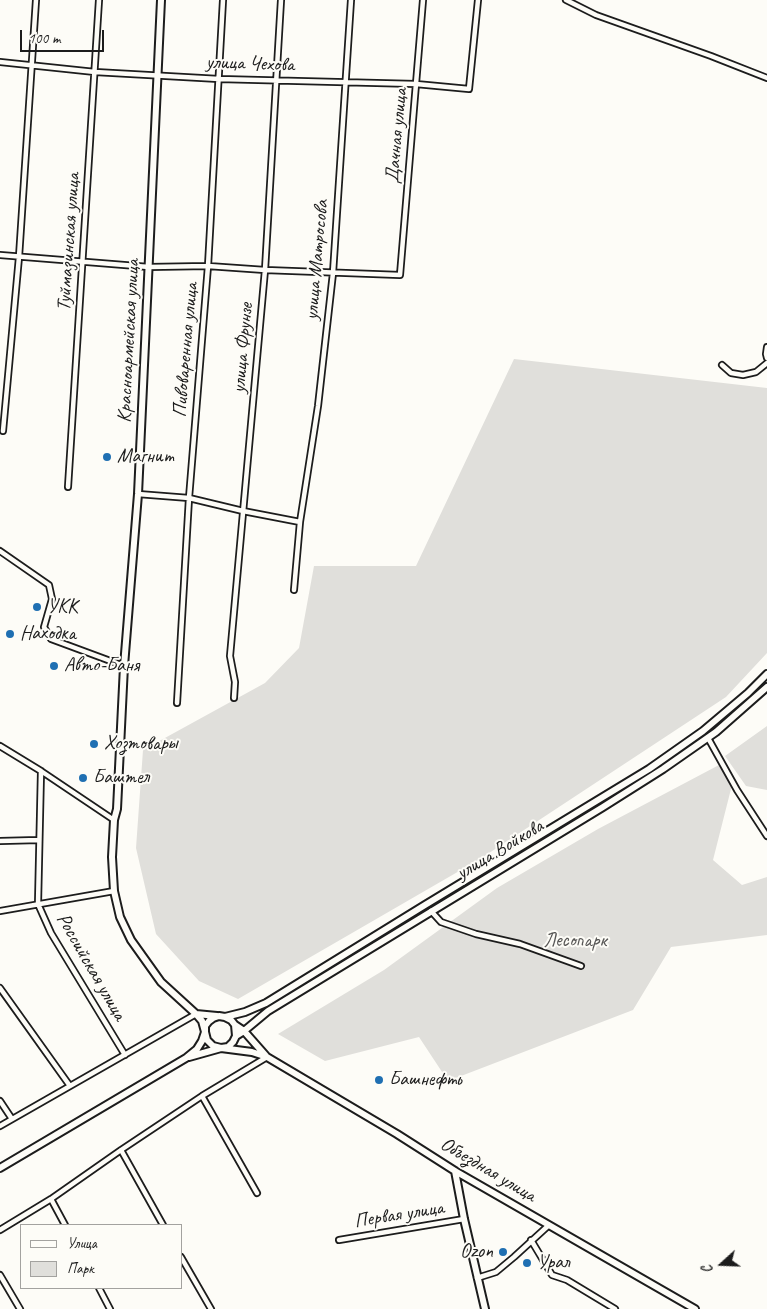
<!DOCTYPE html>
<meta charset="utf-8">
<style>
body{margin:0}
#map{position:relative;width:767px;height:1309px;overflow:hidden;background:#fdfcf7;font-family:Caveat,sans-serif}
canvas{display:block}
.legend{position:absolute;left:20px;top:1224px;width:162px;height:65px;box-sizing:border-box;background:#fdfcf7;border:1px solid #a3a29f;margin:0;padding:6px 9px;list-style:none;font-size:15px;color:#1c1c1c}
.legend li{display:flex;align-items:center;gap:10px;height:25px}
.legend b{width:25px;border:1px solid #a3a29f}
.north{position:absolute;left:697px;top:1239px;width:50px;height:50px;-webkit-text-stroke:4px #fdfcf7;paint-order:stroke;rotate:250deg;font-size:14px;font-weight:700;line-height:20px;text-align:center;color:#1c1c1c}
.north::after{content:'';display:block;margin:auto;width:18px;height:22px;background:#1c1c1c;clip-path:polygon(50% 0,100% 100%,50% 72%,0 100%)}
.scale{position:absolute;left:20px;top:30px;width:84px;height:22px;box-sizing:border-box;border:2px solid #1c1c1c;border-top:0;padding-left:6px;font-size:15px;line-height:18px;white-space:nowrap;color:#1c1c1c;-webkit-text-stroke:4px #fdfcf7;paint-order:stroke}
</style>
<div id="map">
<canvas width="767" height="1309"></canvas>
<ul class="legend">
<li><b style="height:6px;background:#fdfcf7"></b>Улица</li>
<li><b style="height:14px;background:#e0dfdb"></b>Парк</li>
</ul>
<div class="north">С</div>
<div class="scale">100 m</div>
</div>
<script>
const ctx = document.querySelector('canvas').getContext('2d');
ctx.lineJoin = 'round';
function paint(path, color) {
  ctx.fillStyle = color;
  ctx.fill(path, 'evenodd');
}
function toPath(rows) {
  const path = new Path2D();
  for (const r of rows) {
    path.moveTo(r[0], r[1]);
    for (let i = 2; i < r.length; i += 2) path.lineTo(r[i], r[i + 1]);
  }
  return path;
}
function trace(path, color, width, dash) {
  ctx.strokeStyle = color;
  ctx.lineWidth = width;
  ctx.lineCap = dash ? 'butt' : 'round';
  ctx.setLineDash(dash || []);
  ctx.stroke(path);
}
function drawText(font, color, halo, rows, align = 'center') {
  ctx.font = font + ' Caveat,sans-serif';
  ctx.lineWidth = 4;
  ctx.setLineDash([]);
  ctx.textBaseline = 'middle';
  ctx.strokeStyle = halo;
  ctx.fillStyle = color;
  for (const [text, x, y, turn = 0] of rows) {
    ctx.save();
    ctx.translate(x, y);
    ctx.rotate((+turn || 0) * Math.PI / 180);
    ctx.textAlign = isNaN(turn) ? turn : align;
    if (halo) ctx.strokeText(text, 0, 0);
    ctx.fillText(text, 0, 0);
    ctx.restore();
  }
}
paint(toPath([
 [514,359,767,388,767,653,726,697,480,859,238,999,199,981,156,934,136,848,143,750,265,683,299,648,314,566,416,566],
 [767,726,767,790,746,786,725,756],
 [719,765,732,785,713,860,742,885,767,877,767,935,671,947,633,1010,448,1081,419,1037,325,1061,278,1034,384,970,497,888,598,829]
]), '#e0dfdb');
const street = toPath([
 [566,0,596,15,711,56,767,78],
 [0,62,95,72,219,79,416,84,469,89,478,0],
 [0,255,149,267,208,266,265,270,400,275,423,0],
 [767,347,766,354,767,358],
 [722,365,731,373,743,375,756,372,767,363],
 [3,431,19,257,36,0],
 [68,487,99,0],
 [138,494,189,498,243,511,300,522],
 [0,551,49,585,52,599,44,627,51,639,124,666],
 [294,590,300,522,318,406,333,273,351,0],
 [234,698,235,682,230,656,265,270,281,0],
 [177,703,189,498,208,266,223,0],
 [708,738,737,790,767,836],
 [0,746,41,771,114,820],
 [41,771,38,904,51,933,125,1055],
 [0,841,39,840],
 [0,911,114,891],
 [431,911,441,922,476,934,520,944,581,966],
 [0,988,70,1086],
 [202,1096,257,1193],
 [0,1101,12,1119],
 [0,1126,196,1014],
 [121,1150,163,1225],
 [51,1199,65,1225],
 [0,1230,51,1199,121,1150,202,1096,267,1057],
 [339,1240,464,1219],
 [531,1240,552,1275,567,1280,615,1309],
 [181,1257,211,1309],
 [0,1275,20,1309],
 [477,1278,496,1272,514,1257,549,1225],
 [99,1288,110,1309]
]);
const secondary = toPath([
 [196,1014,217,1016],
 [225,1017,245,1012,266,1003,425,905,649,769,703,731,748,693,767,674],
 [235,1025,236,1036,233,1042,228,1047,221,1048,213,1046,207,1040,205,1032,205,1026,209,1021,213,1018,219,1016,225,1017,231,1020,235,1025,244,1031,266,1056],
 [236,1036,244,1031,268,1011,603,807,663,769,716,732,767,687],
 [189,1057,221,1048,252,1052,267,1057,397,1134,455,1171,695,1309],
 [0,1168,186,1058,197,1049,202,1041,205,1032,202,1021,196,1014,161,982,131,940,120,917,114,891,112,857,114,820,117,809,124,666,138,494,161,0],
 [455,1171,464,1219,485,1309]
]);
trace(street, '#1c1c1c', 8);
trace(secondary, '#1c1c1c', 10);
trace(street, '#fdfcf7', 4.5);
trace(secondary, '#fdfcf7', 6);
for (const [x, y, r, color] of [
 [107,457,5,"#1f6fb2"],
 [37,607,5,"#1f6fb2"],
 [10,634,5,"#1f6fb2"],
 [54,666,5,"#1f6fb2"],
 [94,744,5,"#1f6fb2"],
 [83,778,5,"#1f6fb2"],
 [379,1080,5,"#1f6fb2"],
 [503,1252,5,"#1f6fb2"],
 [527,1263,5,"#1f6fb2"]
]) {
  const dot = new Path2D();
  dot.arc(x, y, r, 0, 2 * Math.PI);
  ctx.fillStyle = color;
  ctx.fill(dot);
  trace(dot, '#fdfcf7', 2);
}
drawText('20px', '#1c1c1c', '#fdfcf7', [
 ["улица Чехова",250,64,2],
 ["Дачная улица",397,136,-85],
 ["Туймазинская улица",69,242,-86],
 ["улица Матросова",317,260,-85],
 ["Красноармейская улица",129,341,-87],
 ["улица Фрунзе",243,348,-85],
 ["Пивоваренная улица",186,350,-85],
 ["улица Войкова",500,850,-31],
 ["Российская улица",91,967,60],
 ["Объездная улица",488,1170,31],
 ["Первая улица",399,1215,-9]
]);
drawText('20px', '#1c1c1c', '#fdfcf7', [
 ["Магнит",117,457],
 ["УКК",47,607],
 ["Находка",20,634],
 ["Авто-Баня",64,666],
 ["Хозтовары",104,744],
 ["Баштел",93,778],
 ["Башнефть",389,1080],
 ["Ozon",493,1252,"right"],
 ["Урал",537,1263]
], 'left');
drawText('20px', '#575655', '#fdfcf7', [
 ["Лесопарк",575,941]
]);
</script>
